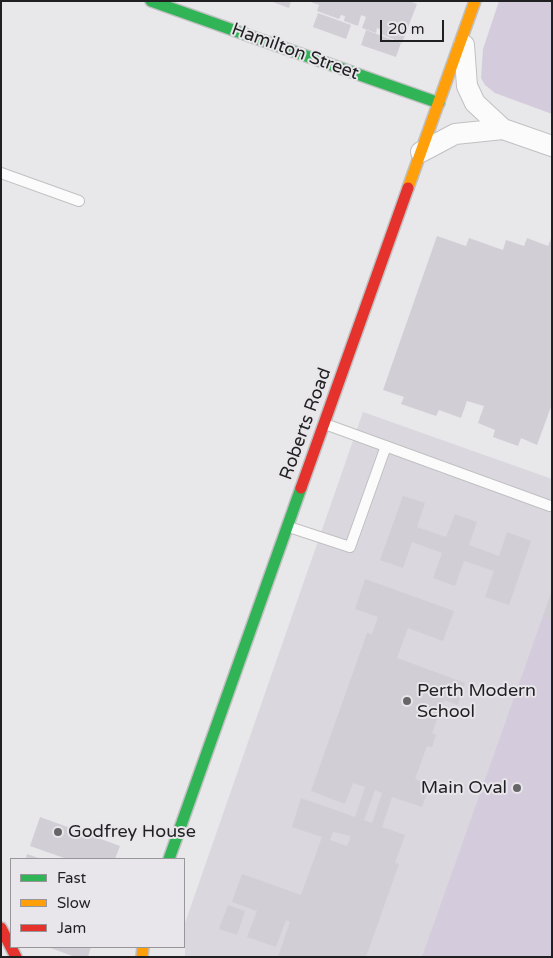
<!DOCTYPE html>
<style>
body{margin:0}
#map{position:relative;width:553px;height:958px;overflow:hidden;background:#e8e7ea;font-family:"Varela Round",sans-serif}
canvas{display:block}
.frame{position:absolute;inset:0;border:2px solid #201f21;pointer-events:none}
.legend{position:absolute;left:10px;top:858px;width:175px;height:90px;box-sizing:border-box;background:#e8e6eb;border:1px solid #98969a;margin:0;padding:6px 9px;list-style:none;font-size:15px;color:#201f21}
.legend li{display:flex;align-items:center;gap:10px;height:25px}
.legend b{width:25px;border:1px solid #98969a}
.scale{position:absolute;left:380px;top:20px;width:64px;height:22px;box-sizing:border-box;border:2px solid #201f21;border-top:0;padding-left:6px;font-size:15px;line-height:18px;white-space:nowrap;color:#201f21;-webkit-text-stroke:4px #e8e6eb;paint-order:stroke}
</style>
<div id="map">
<canvas width="553" height="958"></canvas>
<div class="frame"></div>
<ul class="legend">
<li><b style="height:6px;background:#30b455"></b>Fast</li>
<li><b style="height:6px;background:#ff9f0a"></b>Slow</li>
<li><b style="height:6px;background:#e5322d"></b>Jam</li>
</ul>
<div class="scale">20 m</div>
</div>
<script>
const ctx = document.querySelector('canvas').getContext('2d');
ctx.lineJoin = 'round';
function paint(path, color) {
  ctx.fillStyle = color;
  ctx.fill(path, 'evenodd');
}
function toPath(rows) {
  const path = new Path2D();
  for (const r of rows) {
    path.moveTo(r[0], r[1]);
    for (let i = 2; i < r.length; i += 2) path.lineTo(r[i], r[i + 1]);
  }
  return path;
}
function trace(path, color, width, dash) {
  ctx.strokeStyle = color;
  ctx.lineWidth = width;
  ctx.lineCap = dash ? 'butt' : 'round';
  ctx.setLineDash(dash || []);
  ctx.stroke(path);
}
function drawText(font, color, halo, rows, align = 'center') {
  ctx.font = font + ' "Varela Round",sans-serif';
  ctx.lineWidth = 4;
  ctx.setLineDash([]);
  ctx.textBaseline = 'middle';
  ctx.strokeStyle = halo;
  ctx.fillStyle = color;
  for (const [text, x, y, turn = 0] of rows) {
    ctx.save();
    ctx.translate(x, y);
    ctx.rotate((+turn || 0) * Math.PI / 180);
    ctx.textAlign = isNaN(turn) ? turn : align;
    if (halo) ctx.strokeText(text, 0, 0);
    ctx.fillText(text, 0, 0);
    ctx.restore();
  }
}
paint(toPath([
 [363,412,552,479,552,957,185,957,185,923]
]), '#dad7df');
paint(toPath([
 [499,1,552,1,552,114,495,93,485,85,481,78,483,49],
 [543,616,552,619,552,957,422,957]
]), '#d4ccdc');
paint(toPath([
 [270,1,291,1,289,8],
 [308,1,409,1,417,4,402,43,381,34,382,30,377,28,376,33,362,28,366,17,361,15,358,26,344,21,345,16,341,15,339,19,317,11,319,5],
 [318,13,351,25,346,39,313,27],
 [366,30,401,43,396,57,361,45],
 [437,236,466,246,469,238,503,250,506,240,524,246,527,238,548,246,552,236,552,404,537,445,521,438,518,446,493,437,495,430,478,423,484,406,467,401,461,418,439,410,436,416,401,404,404,397,383,390],
 [403,496,425,503,417,527,446,537,455,514,477,522,469,545,499,556,507,532,531,541,509,605,485,597,494,571,464,561,455,586,433,578,442,553,412,542,403,568,380,560],
 [365,579,454,611,443,641,408,628,397,658,465,683,458,705,444,700,432,733,436,735,432,747,427,746,415,779,430,785,422,807,392,797,382,827,405,835,395,863,399,864,366,957,278,957,290,922,286,920,276,947,247,937,257,911,232,902,242,874,301,895,322,837,292,827,301,798,355,817,365,787,353,783,345,804,311,791,367,633,372,634,378,617,355,609],
 [375,790,382,793,372,823,364,820],
 [333,832,351,836,347,846,330,840],
 [552,590,552,619,543,616],
 [40,817,120,846,115,859,67,859,30,846],
 [27,854,41,859,26,859],
 [228,905,245,911,237,935,219,929],
 [48,947,91,947,88,957,75,957]
]), '#d2ced6');
const lane = toPath([
 [1,173,79,201],
 [325,424,550,506],
 [289,527,350,547,386,446]
]);
const street = toPath([
 [464,45,467,86,475,103,503,129,552,146],
 [421,152,455,134,503,129]
]);
const fast = toPath([
 [151,1,439,103],
 [169,859,301,488]
]);
const slow = toPath([
 [408,188,475,1],
 [142,957,143,947]
]);
const jam = toPath([
 [301,488,408,188],
 [1,928,16,957]
]);
trace(lane, '#c0c0c2', 12);
trace(street, '#c0c0c2', 22);
trace(fast, '#c0c0c2', 14);
trace(slow, '#c0c0c2', 14);
trace(jam, '#c0c0c2', 14);
trace(lane, '#fcfbfc', 10);
trace(street, '#fcfbfc', 20);
trace(fast, '#30b455', 11);
trace(slow, '#ff9f0a', 11);
trace(jam, '#e5322d', 11);
for (const [x, y, r, color] of [
 [407,701,5,"#666567"],
 [517,788,5,"#666567"],
 [58,832,5,"#666567"]
]) {
  const dot = new Path2D();
  dot.arc(x, y, r, 0, 2 * Math.PI);
  ctx.fillStyle = color;
  ctx.fill(dot);
  trace(dot, '#e8e6eb', 2);
}
drawText('18px', '#201f21', '#e8e6eb', [
 ["Hamilton Street",295,52,20],
 ["Roberts Road",306,424,-70]
]);
drawText('18px', '#201f21', '#e8e6eb', [
 ["Perth Modern",417,691],
 ["School",417,712],
 ["Main Oval",507,788,"right"],
 ["Godfrey House",68,832]
], 'left');
</script>
